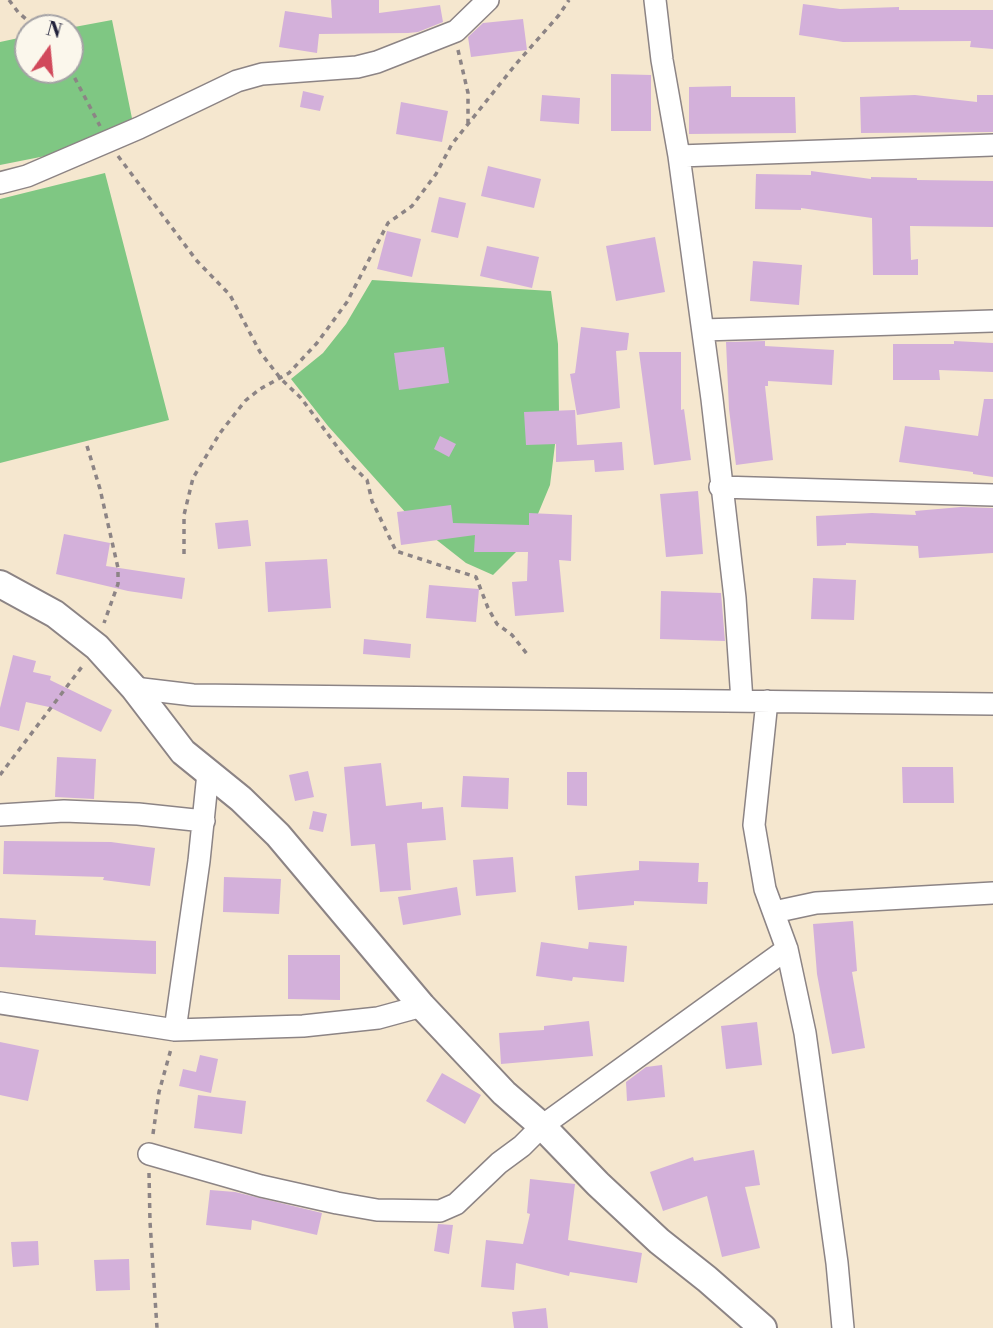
<!DOCTYPE html>
<style>
body{margin:0}
#map{position:relative;width:993px;height:1328px;overflow:hidden;background:#f5e7cf;font-family:"Libre Bodoni",serif}
canvas{display:block}
.north{position:absolute;left:14px;top:14px;width:70px;height:70px;box-sizing:border-box;background:#fbf7ec;border:2px solid #a4a2a5;border-radius:50%;rotate:15deg;font-size:19px;font-weight:700;line-height:28px;text-align:center;color:#22223b}
.north::after{content:'';display:block;margin:auto;width:24px;height:32px;background:#d1495b;clip-path:polygon(50% 0,100% 100%,50% 72%,0 100%)}
</style>
<div id="map">
<canvas width="993" height="1328"></canvas>
<div class="north">N</div>
</div>
<script>
const ctx = document.querySelector('canvas').getContext('2d');
ctx.lineJoin = 'round';
function paint(path, color) {
  ctx.fillStyle = color;
  ctx.fill(path, 'evenodd');
}
function toPath(rows) {
  const path = new Path2D();
  for (const r of rows) {
    path.moveTo(r[0], r[1]);
    for (let i = 2; i < r.length; i += 2) path.lineTo(r[i], r[i + 1]);
  }
  return path;
}
function trace(path, color, width, dash) {
  ctx.strokeStyle = color;
  ctx.lineWidth = width;
  ctx.lineCap = dash ? 'butt' : 'round';
  ctx.setLineDash(dash || []);
  ctx.stroke(path);
}
paint(toPath([
 [112,20,136,138,0,165,0,42,28,36,28,70,70,70,69,28],
 [105,173,169,420,0,463,0,199],
 [372,280,551,291,558,344,559,412,550,485,535,521,519,549,493,575,466,563,415,523,328,426,291,379,323,353,346,324]
]), '#7fc783');
paint(toPath([
 [331,0,379,0,379,13,440,5,443,22,418,32,408,33,319,34,317,53,279,47,285,11,332,18],
 [803,4,840,9,899,7,899,10,993,10,993,49,970,47,971,41,843,42,799,35],
 [523,19,527,50,471,57,468,37,483,23],
 [611,74,651,75,651,131,611,131],
 [731,86,731,97,795,97,796,133,689,134,689,87],
 [303,91,324,96,320,111,300,107],
 [542,95,580,98,579,124,540,121],
 [915,95,977,102,977,95,993,95,993,132,861,133,860,97],
 [401,102,448,111,442,142,396,134],
 [488,166,541,179,534,208,481,196],
 [811,171,871,179,871,177,917,178,917,180,993,181,993,227,910,226,911,260,918,259,918,275,873,275,872,218,801,208,801,210,755,209,756,174,811,175],
 [439,197,466,203,458,238,431,232],
 [387,231,421,239,412,277,377,269],
 [655,237,665,292,616,301,606,246],
 [487,246,539,257,532,288,480,276],
 [753,261,802,265,799,305,750,301],
 [581,327,629,333,627,350,616,351,620,408,577,415,570,374,575,373],
 [765,341,765,346,834,350,832,385,768,381,768,386,765,386,773,460,736,465,729,409,726,342],
 [954,341,993,343,993,372,939,370,940,380,893,380,893,344,954,344],
 [444,347,449,383,399,390,394,353],
 [639,352,681,352,681,410,684,409,691,460,654,465],
 [984,399,993,399,993,477,973,474,973,472,899,462,905,426,978,436],
 [575,410,577,445,622,442,624,470,595,472,594,460,556,462,556,444,526,445,524,412],
 [440,436,456,444,449,457,434,449],
 [698,491,703,554,666,557,660,494],
 [451,505,453,523,529,525,529,513,572,515,571,561,559,560,564,612,515,616,512,582,527,581,528,552,474,552,475,535,401,545,397,512],
 [961,507,993,508,993,553,919,558,918,546,846,543,846,545,817,546,816,516,872,513,916,515,915,511],
 [248,520,251,546,218,549,215,523],
 [64,534,110,543,106,566,185,578,182,599,128,591,56,574],
 [327,559,331,608,268,612,265,562],
 [813,578,856,580,854,620,811,619],
 [429,585,479,589,476,622,426,618],
 [661,591,721,593,725,641,660,639],
 [364,639,411,644,410,658,363,654],
 [13,655,36,661,33,672,51,676,50,680,112,710,101,732,49,707,26,702,19,731,0,726,0,708],
 [57,757,96,759,94,799,55,797],
 [381,763,386,806,422,802,422,809,443,807,446,840,407,843,411,890,380,892,375,844,351,846,344,767],
 [902,767,953,767,954,803,903,803],
 [308,771,314,797,295,801,289,775],
 [567,772,587,772,587,806,567,805],
 [463,776,509,778,508,809,461,807],
 [313,811,327,814,323,832,309,829],
 [4,841,111,842,155,848,150,886,103,880,104,877,3,874],
 [513,857,516,892,476,896,473,860],
 [639,861,699,863,698,882,708,882,707,904,634,901,634,905,578,910,575,876,639,870],
 [224,877,281,879,279,914,223,912],
 [457,887,461,915,403,925,398,897],
 [0,918,36,920,35,935,156,941,156,974,0,967],
 [853,921,857,971,852,972,865,1048,832,1054,817,974,813,924],
 [541,942,588,949,589,942,627,946,624,982,573,977,572,981,536,976],
 [288,955,340,955,340,1000,288,999],
 [589,1021,593,1056,501,1064,499,1033,544,1030,544,1026],
 [757,1022,762,1065,726,1069,721,1026],
 [0,1042,39,1050,28,1101,0,1095],
 [200,1055,218,1059,211,1093,179,1086,183,1069,196,1072],
 [662,1065,665,1097,627,1101,626,1082,646,1067],
 [442,1073,481,1095,465,1124,426,1101],
 [198,1095,246,1101,242,1134,194,1128],
 [754,1150,760,1185,745,1187,760,1248,722,1257,707,1196,663,1211,650,1172,693,1157,694,1161],
 [530,1179,575,1184,568,1240,642,1253,637,1283,570,1272,569,1276,516,1263,514,1290,481,1287,486,1240,523,1244,530,1214,527,1213],
 [210,1190,235,1192,322,1213,317,1235,252,1220,251,1230,206,1225],
 [438,1224,453,1225,449,1254,434,1251],
 [38,1241,39,1265,13,1267,11,1242],
 [129,1259,130,1290,96,1291,94,1260],
 [546,1308,548,1328,514,1328,512,1312]
]), '#d3b0da');
const minor = toPath([
 [655,0,662,60,679,156,712,399,735,598,742,701],
 [679,156,993,145],
 [0,183,27,176,139,128,237,81,262,74,357,67,377,62,456,31,488,0],
 [703,330,993,321],
 [720,487,993,495],
 [134,688,193,695,993,704],
 [767,701,754,825,765,889,787,949,805,1033,837,1263,843,1328],
 [0,815,64,811,138,814,204,821],
 [774,912,816,903,993,893],
 [0,1003,175,1030,303,1026,378,1018,422,1006],
 [175,1030,199,861,208,773],
 [149,1154,261,1186,337,1203,377,1210,440,1211,456,1204,499,1163,522,1146,542,1126,787,949]
]);
const tertiary = toPath([
 [0,584,55,614,97,647,134,688,183,752,241,799,278,835,422,1006,504,1093,542,1126,598,1184,659,1241,707,1279,763,1328]
]);
trace(minor, '#8c8485', 24);
trace(tertiary, '#8c8485', 30);
trace(toPath([
 [9,0,18,12,36,28],
 [458,50,468,93,468,123],
 [70,69,100,126],
 [118,156,197,261,230,295,260,352,281,379,301,398,350,464,367,480,372,501,396,551,476,577,488,608,497,624,512,635,527,654],
 [87,446,100,489,118,568,118,584,104,623],
 [184,554,184,515,193,478,220,433,245,401,260,389,289,373,317,343,347,302,388,223,412,206,436,174,452,144,516,64,559,15,569,0],
 [0,775,84,664],
 [153,1134,159,1092,171,1049],
 [149,1173,150,1222,157,1328]
]), '#8c8485', 3.5, [5, 5]);
trace(minor, '#fff', 21);
trace(tertiary, '#fff', 26);
</script>
